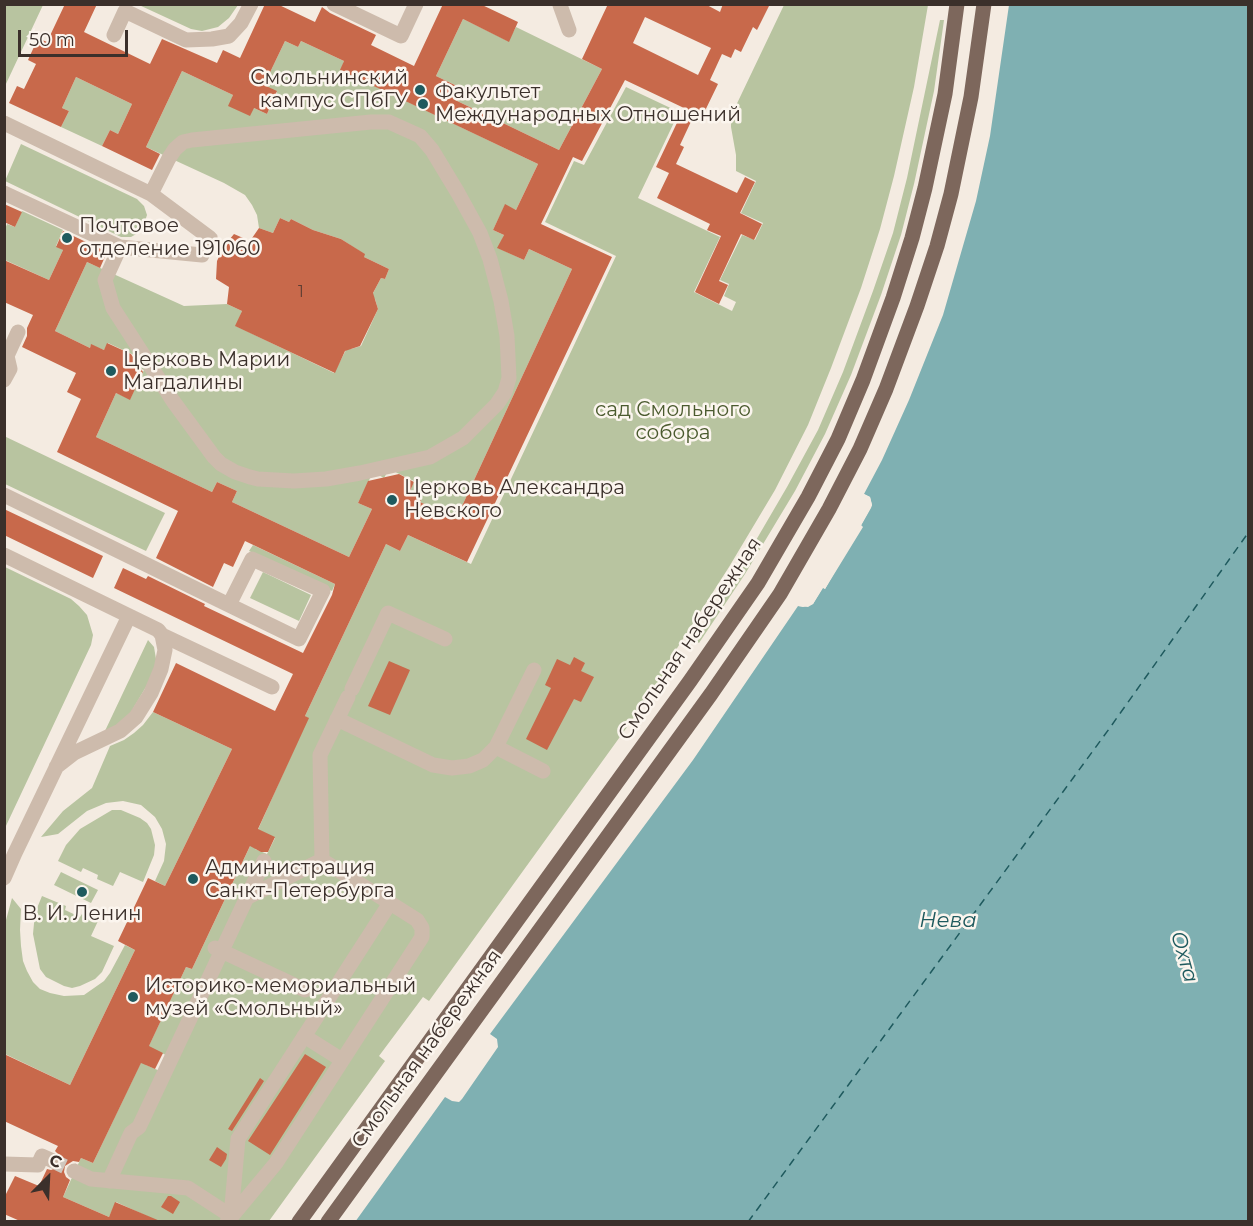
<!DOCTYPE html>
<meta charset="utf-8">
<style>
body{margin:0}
#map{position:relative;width:1253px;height:1226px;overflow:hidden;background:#f4ebe1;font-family:Montserrat,sans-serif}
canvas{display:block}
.frame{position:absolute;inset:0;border:6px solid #3b302b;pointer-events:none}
.north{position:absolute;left:18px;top:1148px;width:60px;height:60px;-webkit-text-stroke:4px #fbf5ee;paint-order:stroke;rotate:24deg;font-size:16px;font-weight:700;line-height:24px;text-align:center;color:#3b302b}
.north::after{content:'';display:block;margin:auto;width:21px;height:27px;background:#3b302b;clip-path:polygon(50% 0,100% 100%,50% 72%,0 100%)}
.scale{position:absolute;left:18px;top:30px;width:110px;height:27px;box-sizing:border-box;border:3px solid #3b302b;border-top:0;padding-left:8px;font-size:18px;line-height:21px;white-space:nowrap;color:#3b302b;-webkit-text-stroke:4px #fbf5ee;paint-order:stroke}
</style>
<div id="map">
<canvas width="1253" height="1226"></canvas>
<div class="frame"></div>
<div class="north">С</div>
<div class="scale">50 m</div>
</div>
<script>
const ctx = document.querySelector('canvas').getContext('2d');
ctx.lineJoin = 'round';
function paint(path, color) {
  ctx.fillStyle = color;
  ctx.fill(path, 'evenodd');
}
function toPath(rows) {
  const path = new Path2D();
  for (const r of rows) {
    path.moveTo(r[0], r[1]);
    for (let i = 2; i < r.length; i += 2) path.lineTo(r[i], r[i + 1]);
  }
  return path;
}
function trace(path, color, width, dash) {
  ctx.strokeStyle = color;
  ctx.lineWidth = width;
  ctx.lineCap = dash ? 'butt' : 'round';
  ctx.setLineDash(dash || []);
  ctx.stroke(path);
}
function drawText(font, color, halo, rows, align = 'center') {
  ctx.font = font + ' Montserrat,sans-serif';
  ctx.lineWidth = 5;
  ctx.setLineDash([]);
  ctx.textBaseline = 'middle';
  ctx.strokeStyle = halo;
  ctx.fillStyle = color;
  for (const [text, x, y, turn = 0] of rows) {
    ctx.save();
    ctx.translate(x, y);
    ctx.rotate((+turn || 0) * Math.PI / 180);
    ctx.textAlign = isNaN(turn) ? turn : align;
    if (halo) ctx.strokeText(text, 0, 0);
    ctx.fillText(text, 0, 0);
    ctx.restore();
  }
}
paint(toPath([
 [4,5,43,5,5,86,4,86],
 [139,5,238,5,229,18,218,27,202,31,191,29],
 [784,5,928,5,914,87,894,176,880,229,861,288,831,368,808,425,775,490,729,567,665,667,669,669,429,1001,423,997,379,1056,385,1061,269,1221,147,1221,149,1217,116,1202,109,1217,63,1197,81,1158,93,1163,143,1058,146,1065,160,1071,168,1056,153,1049,146,1052,186,967,192,969,252,842,257,844,255,849,267,854,275,838,256,834,308,718,305,716,386,544,400,551,408,535,471,564,616,256,545,222,574,161,584,165,626,87,679,112,638,198,720,237,694,292,732,311,736,302,724,296,729,284,720,280,742,235,755,240,763,223,741,213,756,181,736,171,736,155,731,127,731,116],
 [463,19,508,41,516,27,602,69,559,150,453,99,459,87,436,76],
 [940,20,944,20,934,91,914,184,901,235,881,295,851,375,825,434,795,491,745,574,699,643,693,639,738,571,787,487,818,430,843,372,873,291,893,233,907,178],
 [285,41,298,47,301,41,344,61,341,70,538,164,516,210,505,205,493,230,504,235,498,248,524,260,529,249,572,269,456,519,420,502,422,497,410,491,414,481,389,469,384,478,373,472,358,503,372,509,349,557,232,502,237,491,217,482,212,492,96,437,116,393,130,399,144,370,133,365,136,356,108,343,104,350,91,345,90,348,55,331,87,262,184,306,227,304,242,311,236,326,334,373,347,348,351,349,361,346,378,309,375,299,371,297,381,278,385,279,389,269,364,257,364,254,341,239,313,230,291,219,289,222,280,218,273,233,259,228,257,215,252,205,245,195,224,183,146,147,182,71,233,95,229,106,254,108,267,114,277,92,264,85],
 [76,77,132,104,118,134,110,130,102,146,61,127,69,111,62,108],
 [21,144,137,199,144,206,147,215,144,224,138,233,131,237,121,237,5,181],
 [22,211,63,230,56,246,63,250,49,280,5,260,5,229,7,224,15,227],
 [4,436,165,513,146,551,5,484],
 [253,545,335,584,332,591,249,551],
 [5,567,71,599,79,606,87,615,93,635,91,645,5,828],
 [263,572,311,595,299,621,250,598],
 [148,640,154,647,157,665,153,675,127,719,104,733],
 [153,712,232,749,165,886,155,881,164,861,166,844,162,829,155,817,141,805,123,801,106,803,87,811,58,834,41,837,63,811,92,788,110,746,124,740,134,733,143,725],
 [112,810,121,810,140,818,147,823,151,829,155,845,154,855,143,882,120,872,113,886,97,879,98,875,83,868,81,872,58,861,66,845,80,829],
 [61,872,98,890,91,903,54,885],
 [42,896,66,906,65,910,80,917,82,914,98,921,91,936,114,946,102,972,95,979,80,986,72,988,64,986,46,977,40,969,33,934,35,913],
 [12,898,21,909,20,930,21,946,23,961,27,971,33,982,40,989,50,993,64,996,84,995,104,981,110,973,125,945,135,950,70,1085,5,1054,6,920]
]), '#b8c4a0');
paint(toPath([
 [1009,5,1248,5,1248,1221,355,1222,445,1097,452,1101,459,1102,462,1099,498,1047,497,1039,490,1034,693,760,798,606,803,607,813,604,823,587,825,589,871,508,872,505,870,497,864,494,882,460,909,400,943,315,976,201,990,136]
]), '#7fb0b2');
paint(toPath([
 [864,494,870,497,872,505,861,525,863,527,825,589,823,588,813,604,808,607,798,606,800,603,807,604,811,602,820,586,824,585,858,528,858,524,869,504,867,499,863,496]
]), '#f4ebe1');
trace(toPath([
 [748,1222,1109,729,1248,533]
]), '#1f5a5e', 1.5, [8, 6]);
paint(toPath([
 [65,4,97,4,84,32,150,64,162,39,217,63,223,50,240,58,265,4,277,4,315,22,322,7,330,13,376,35,371,45,414,66,443,4,480,4,518,22,509,42,463,19,436,76,459,87,453,99,559,150,602,69,582,59,608,4,705,4,720,12,723,4,770,4,757,30,753,27,741,52,735,49,731,58,722,54,710,80,718,84,702,117,695,113,680,145,684,147,676,164,737,193,745,177,755,182,740,213,762,224,754,240,741,234,719,281,728,285,719,304,695,292,721,236,707,230,710,224,657,198,669,173,656,167,684,108,625,80,582,161,573,157,541,224,612,257,467,562,408,535,400,551,386,544,305,716,309,718,258,829,275,837,268,852,261,852,250,846,192,969,186,967,149,1046,163,1053,155,1069,141,1063,93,1163,81,1158,79,1162,73,1161,65,1166,64,1172,66,1177,70,1180,63,1197,109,1217,115,1202,160,1221,20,1221,4,1214,4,1198,15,1176,39,1186,47,1169,51,1170,56,1168,60,1164,61,1160,59,1155,55,1151,58,1146,4,1121,4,1054,70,1085,135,950,118,941,148,878,165,886,232,749,153,712,176,663,275,711,293,674,114,588,123,568,146,579,148,576,205,604,204,606,303,653,332,595,335,584,245,541,233,567,224,563,213,587,156,558,178,511,57,452,81,399,67,392,76,373,22,347,27,336,27,328,33,315,4,302,4,260,49,280,63,250,56,247,63,231,107,252,100,268,87,262,55,331,90,348,91,344,104,350,107,343,131,354,135,360,133,365,141,369,143,372,130,400,116,393,96,437,212,492,217,482,237,491,232,502,349,557,372,509,358,503,368,481,399,474,414,482,410,491,422,497,420,502,456,519,572,269,529,249,524,260,497,248,504,235,493,230,505,204,516,210,538,164,340,70,344,61,301,41,298,47,285,41,264,85,277,91,267,114,254,108,250,116,228,106,233,95,182,71,146,147,160,154,152,170,102,146,110,130,118,134,132,104,76,77,62,108,69,111,61,127,9,103,17,86,24,89,36,64,28,60,38,38,47,42],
 [645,17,711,48,698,75,633,43],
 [4,204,22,212,15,227,4,222],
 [280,218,289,222,291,219,313,230,341,239,365,254,364,257,389,269,385,279,381,278,373,293,378,309,360,346,345,351,335,373,235,326,242,311,227,304,229,287,216,279,217,261,224,246,234,234,250,241,259,228,273,233],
 [4,509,103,556,93,578,4,535],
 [574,657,585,663,581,671,594,677,581,702,574,699,547,750,526,739,551,688,545,685,557,659,570,665],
 [389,661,410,670,390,715,368,706],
 [305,1054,326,1067,270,1155,248,1141],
 [260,1078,264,1081,232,1131,228,1129],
 [217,1147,227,1154,226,1159,221,1167,209,1160],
 [168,1196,171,1196,180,1202,173,1214,161,1207]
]), '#c8694b');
trace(toPath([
 [51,1160,74,1171]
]), '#cfc6bd', 15, [15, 8]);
trace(toPath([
 [334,4,401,36,416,4],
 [560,5,569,30],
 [114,35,125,11,186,40,212,39,229,36,241,23,251,4],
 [4,123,151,194,210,238,202,255,120,247,4,193],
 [120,247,105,280,113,308,173,401,214,457,221,464,235,472,250,477,258,479,294,481,326,479,360,473,430,457,463,438,497,404,505,392,509,378,507,336,501,301,490,259,480,233,458,193,432,150,420,136,389,122,371,122,192,140,183,142,175,149,169,158,151,194],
 [4,380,10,369,7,356,18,332],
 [4,495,229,605,299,639,323,591,252,559,229,605],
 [4,555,158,630,162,635,165,650,161,669,151,693,136,717,120,731,74,753,56,767],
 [162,635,272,687],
 [352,689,388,613,445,639],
 [337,719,433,765,452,768,469,766,483,760,496,747,534,670],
 [496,747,543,771],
 [4,878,15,853,129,616],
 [248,897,322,860],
 [215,948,305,990],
 [304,1036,342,1060],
 [4,1164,38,1165,42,1156,51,1160],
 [74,1171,91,1179,188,1188,231,1216,238,1139,390,903],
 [109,1181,131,1133,139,1127,264,861],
 [227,1222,276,1163,422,937,422,928,417,920,322,860,320,755,348,697]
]), '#cdbbac', 15);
trace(toPath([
 [299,1222,690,681,758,583,808,497,838,439,863,380,893,298,912,238,925,188,945,94,957,4],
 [328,1222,711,694,780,594,829,509,860,449,886,389,917,306,937,246,951,194,971,97,984,4]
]), '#7d675c', 15);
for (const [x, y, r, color] of [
 [420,90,6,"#1f5a5e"],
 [423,104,6,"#1f5a5e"],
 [67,238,6,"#1f5a5e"],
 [111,371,6,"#1f5a5e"],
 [392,500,6,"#1f5a5e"],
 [193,879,6,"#1f5a5e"],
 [82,892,6,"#1f5a5e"],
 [133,997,6,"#1f5a5e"]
]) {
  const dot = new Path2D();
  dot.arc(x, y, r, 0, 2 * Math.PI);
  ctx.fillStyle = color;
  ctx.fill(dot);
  trace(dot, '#fbf5ee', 2);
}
drawText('16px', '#5e3e33', null, [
 ["1",301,292]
]);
drawText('20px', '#3b302b', '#fbf5ee', [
 ["Смольнинский",408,78,"right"],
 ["кампус СПбГУ",408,101,"right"],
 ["Факультет",435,92],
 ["Международных Отношений",435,115],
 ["Почтовое",79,226],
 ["отделение 191060",79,249],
 ["Церковь Марии",123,360],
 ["Магдалины",123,383],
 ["Церковь Александра",404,488],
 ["Невского",404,511],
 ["Администрация",205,868],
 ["Санкт-Петербурга",205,891],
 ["В. И. Ленин",82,914,"center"],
 ["Историко-мемориальный",145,986],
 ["музей «Смольный»",145,1009]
], 'left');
drawText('20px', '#4a5a2e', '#fbf5ee', [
 ["сад Смольного",673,410],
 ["собора",673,433]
]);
drawText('20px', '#3b302b', '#fbf5ee', [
 ["Смольная набережная",690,639,-56],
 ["Смольная набережная",427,1049,-54]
]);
drawText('italic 21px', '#1f5a5e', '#fbf5ee', [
 ["Нева",948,921],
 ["Охта",1184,957,74]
]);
</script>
